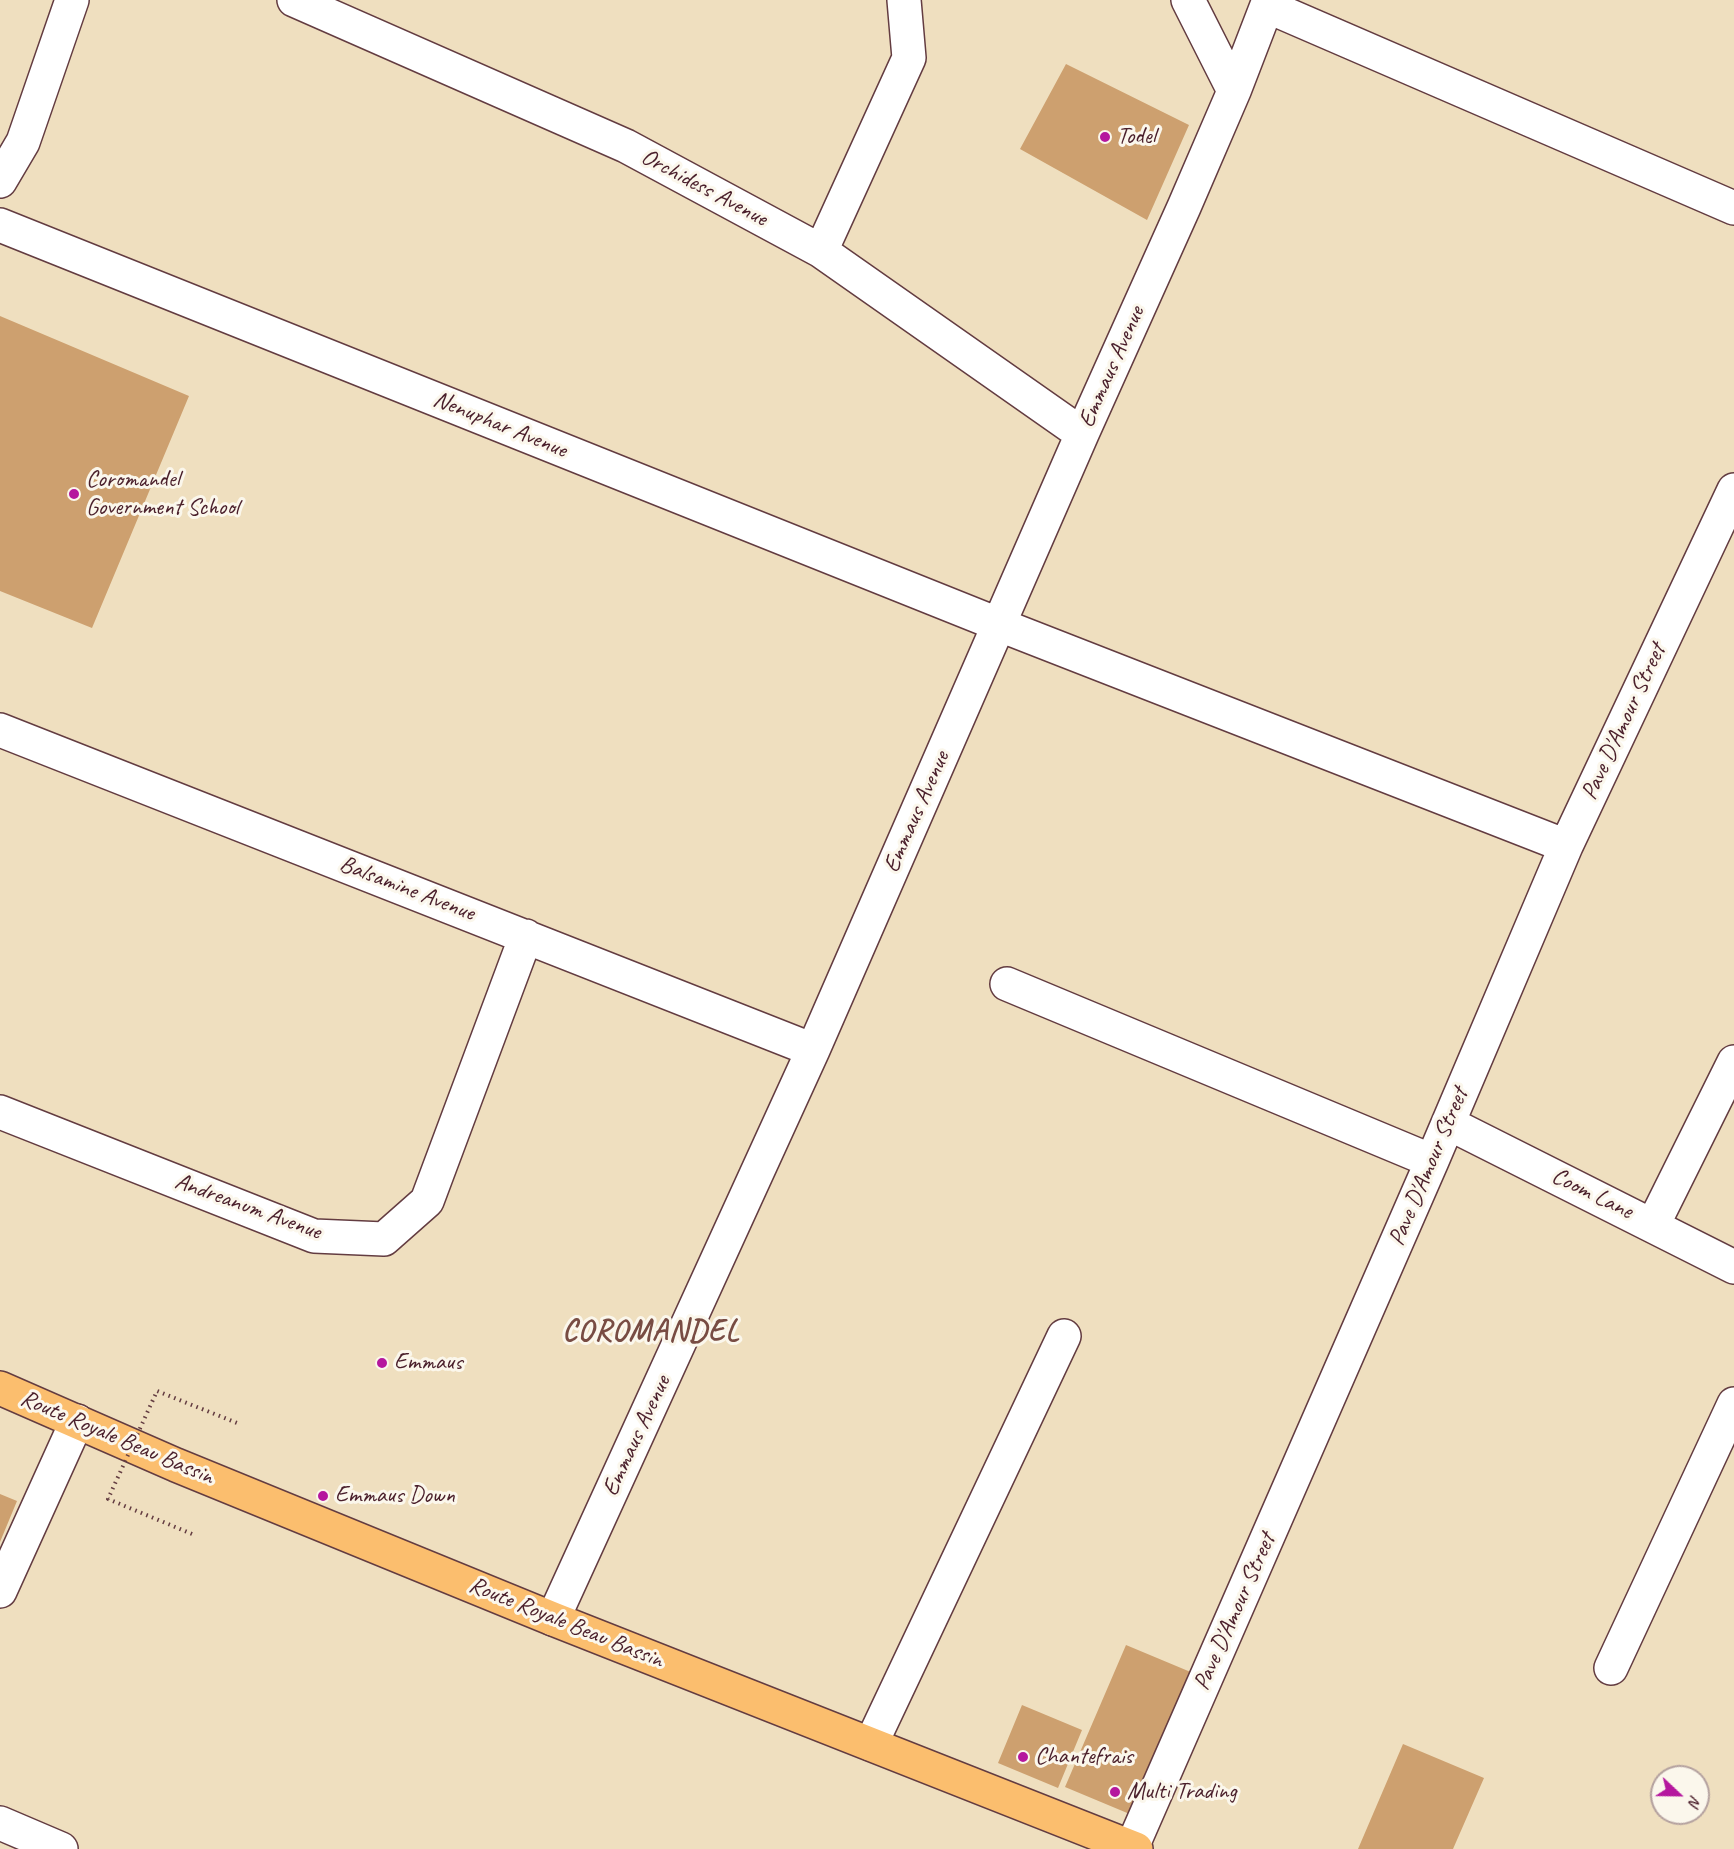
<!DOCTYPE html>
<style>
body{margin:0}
#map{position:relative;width:1734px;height:1849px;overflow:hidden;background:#efdfbf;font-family:Caveat,sans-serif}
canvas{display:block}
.north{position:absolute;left:1650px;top:1765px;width:60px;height:60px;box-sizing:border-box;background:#fbf7ec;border:2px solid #b4a19f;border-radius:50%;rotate:112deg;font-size:16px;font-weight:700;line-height:24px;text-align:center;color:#4a1f2b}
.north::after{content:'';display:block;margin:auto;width:21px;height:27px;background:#b5179e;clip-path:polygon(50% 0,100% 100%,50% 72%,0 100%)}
</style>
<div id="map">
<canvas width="1734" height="1849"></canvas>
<div class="north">N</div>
</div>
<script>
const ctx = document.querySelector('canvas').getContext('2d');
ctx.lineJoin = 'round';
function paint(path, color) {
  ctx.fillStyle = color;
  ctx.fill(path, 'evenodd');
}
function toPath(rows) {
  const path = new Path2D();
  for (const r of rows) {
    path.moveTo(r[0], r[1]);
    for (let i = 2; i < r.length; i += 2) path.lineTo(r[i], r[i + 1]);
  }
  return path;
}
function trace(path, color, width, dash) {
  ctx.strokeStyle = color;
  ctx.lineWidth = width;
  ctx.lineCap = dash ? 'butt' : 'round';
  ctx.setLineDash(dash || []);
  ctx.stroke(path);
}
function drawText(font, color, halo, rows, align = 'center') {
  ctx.font = font + ' Caveat,sans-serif';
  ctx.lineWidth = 6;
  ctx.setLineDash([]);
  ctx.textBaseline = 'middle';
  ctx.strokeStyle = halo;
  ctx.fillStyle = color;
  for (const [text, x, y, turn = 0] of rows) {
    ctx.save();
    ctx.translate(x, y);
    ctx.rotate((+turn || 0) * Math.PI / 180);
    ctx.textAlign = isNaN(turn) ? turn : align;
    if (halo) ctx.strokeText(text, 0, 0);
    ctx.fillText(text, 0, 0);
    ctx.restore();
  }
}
paint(toPath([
 [1066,64,1189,125,1147,220,1020,149],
 [0,316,189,396,92,628,0,591],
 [0,1494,17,1501,0,1542],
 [1126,1645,1193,1673,1132,1815,1065,1787],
 [1022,1705,1082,1730,1058,1788,998,1763],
 [1403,1744,1484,1778,1453,1849,1358,1849]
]), '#cda06f');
const minor = toPath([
 [294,0,626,146,821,251,1082,434],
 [1188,0,1234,91],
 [1267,6,1734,208],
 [0,181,23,142,72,0],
 [0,225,1000,625,1566,846],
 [821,251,909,58,904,0],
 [0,730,813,1050],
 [1007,984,1432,1161],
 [0,1112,314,1236,384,1239,427,1201,526,936],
 [1448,1123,1734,1267],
 [1653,1225,1734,1062],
 [0,1591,77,1421],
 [553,1619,813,1050,1082,434,1184,207,1234,91,1269,0],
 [1611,1668,1734,1404],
 [871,1744,1064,1336],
 [0,1823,61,1849],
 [1132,1847,1432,1161,1566,846,1734,490]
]);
const primary = toPath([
 [0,1388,176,1465,553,1619,1136,1849]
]);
trace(minor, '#633c41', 36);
trace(primary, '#633c41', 36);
trace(minor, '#fff', 33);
trace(primary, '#fbbe6e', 33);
trace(toPath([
 [192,1534,108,1499,157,1391,237,1423]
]), '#633c41', 4, [1.5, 4.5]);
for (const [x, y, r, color] of [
 [1105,137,6,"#b5179e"],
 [74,494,6,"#b5179e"],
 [382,1363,6,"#b5179e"],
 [323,1496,6,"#b5179e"],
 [1023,1757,6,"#b5179e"],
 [1115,1792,6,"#b5179e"]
]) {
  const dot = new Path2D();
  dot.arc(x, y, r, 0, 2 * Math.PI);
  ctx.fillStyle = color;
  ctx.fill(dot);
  trace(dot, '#fbf7ec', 2);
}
drawText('24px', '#4a1f2b', '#fbf7ec', [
 ["Todel",1117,137],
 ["Coromandel",86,480],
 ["Government School",86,508],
 ["Emmaus",394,1363],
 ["Emmaus Down",335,1496],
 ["Chantefrais",1035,1757],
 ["Multi Trading",1127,1792]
], 'left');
drawText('24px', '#4a1f2b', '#fbf7ec', [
 ["Orchidess Avenue",704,188,28],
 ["Emmaus Avenue",1112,367,-66],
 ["Nenuphar Avenue",500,425,22],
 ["Pave D'Amour Street",1624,722,-65],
 ["Emmaus Avenue",917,812,-66],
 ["Balsamine Avenue",407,889,21],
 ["Pave D'Amour Street",1429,1167,-67],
 ["Coom Lane",1592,1194,26],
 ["Andreanum Avenue",248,1207,20],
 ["Emmaus Avenue",637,1436,-65],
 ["Route Royale Beau Bassin",117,1438,23],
 ["Pave D'Amour Street",1235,1612,-66],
 ["Route Royale Beau Bassin",566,1623,22]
]);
ctx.letterSpacing = '1.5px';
drawText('bold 30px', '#784c43', '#fbf7ec', [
 ["COROMANDEL",651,1332]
]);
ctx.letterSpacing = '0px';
</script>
